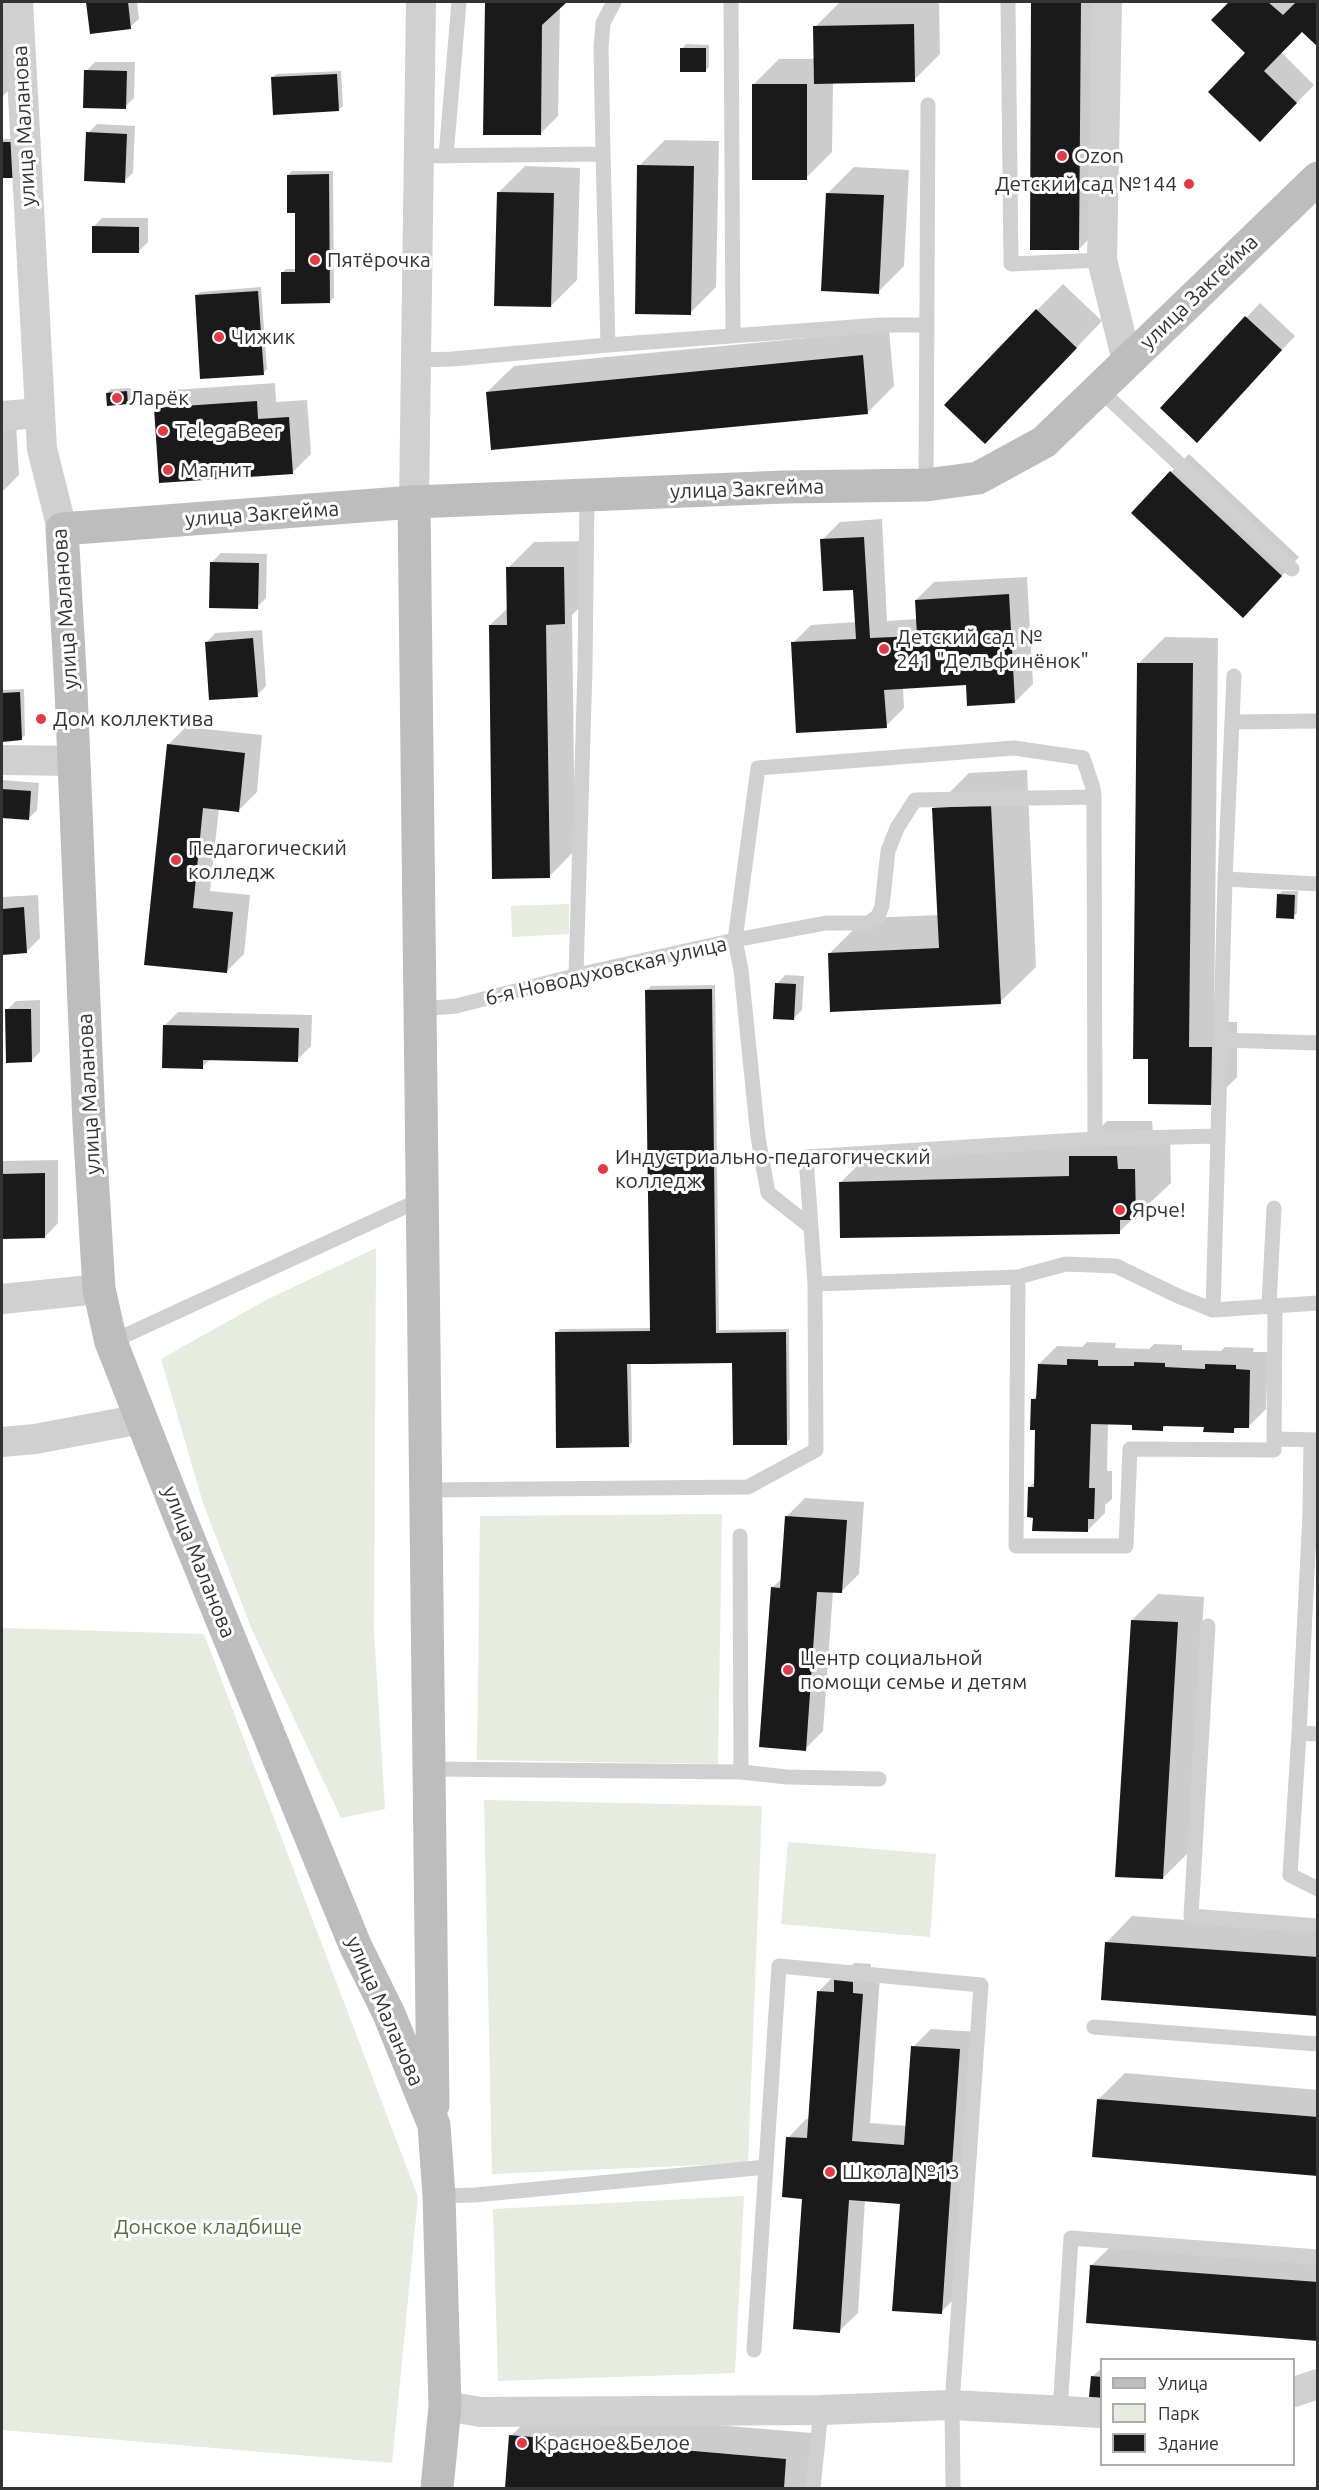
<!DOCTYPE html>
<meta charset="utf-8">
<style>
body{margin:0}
#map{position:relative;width:1319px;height:2490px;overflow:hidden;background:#fff;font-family:Ubuntu,sans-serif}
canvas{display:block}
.frame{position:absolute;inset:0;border:3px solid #333;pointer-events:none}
.legend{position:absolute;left:1100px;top:2358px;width:195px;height:108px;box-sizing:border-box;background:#fff;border:2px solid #adadad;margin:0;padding:8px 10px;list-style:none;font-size:18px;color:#333}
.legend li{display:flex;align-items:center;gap:12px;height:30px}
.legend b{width:30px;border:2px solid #adadad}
</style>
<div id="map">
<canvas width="1319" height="2490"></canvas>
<div class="frame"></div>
<ul class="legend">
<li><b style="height:8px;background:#bdbdbd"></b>Улица</li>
<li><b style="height:16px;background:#e6ecdf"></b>Парк</li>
<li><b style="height:16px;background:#1a1a1a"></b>Здание</li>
</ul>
</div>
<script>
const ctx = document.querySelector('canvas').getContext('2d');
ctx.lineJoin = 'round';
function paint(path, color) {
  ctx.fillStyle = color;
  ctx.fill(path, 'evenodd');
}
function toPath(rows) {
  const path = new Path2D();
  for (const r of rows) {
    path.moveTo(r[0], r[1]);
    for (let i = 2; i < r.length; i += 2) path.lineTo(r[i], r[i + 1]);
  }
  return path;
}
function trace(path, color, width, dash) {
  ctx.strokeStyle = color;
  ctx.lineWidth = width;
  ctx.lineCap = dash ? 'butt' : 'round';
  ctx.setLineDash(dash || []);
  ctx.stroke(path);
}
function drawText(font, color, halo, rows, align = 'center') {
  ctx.font = font + ' Ubuntu,sans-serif';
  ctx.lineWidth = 6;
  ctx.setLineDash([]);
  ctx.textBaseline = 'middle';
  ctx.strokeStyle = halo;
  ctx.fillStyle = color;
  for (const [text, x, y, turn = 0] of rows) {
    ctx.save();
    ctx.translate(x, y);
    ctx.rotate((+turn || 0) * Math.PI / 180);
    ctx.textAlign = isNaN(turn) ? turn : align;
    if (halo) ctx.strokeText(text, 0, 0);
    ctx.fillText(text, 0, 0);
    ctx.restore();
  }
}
paint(toPath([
 [569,904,569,934,512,937,511,906],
 [376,1248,374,1632,385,1809,341,1818,252,1630,203,1503,161,1359,266,1300],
 [722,1514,718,1764,477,1760,480,1516],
 [2,1628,204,1634,418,2197,392,2463,2,2430],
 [484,1800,762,1806,748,2163,492,2174],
 [788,1842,936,1854,930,1937,781,1924],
 [744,2196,735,2373,498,2381,493,2209]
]), '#e6ecdf');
paint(toPath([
 [2,2,17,2,20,79,2,97],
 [88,2,137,2,139,19,130,27,91,32],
 [486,2,565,2,560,7,558,116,540,134,485,134],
 [840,2,939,2,940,54,914,80,833,82,832,152,806,178,753,85,779,59,815,59,815,27],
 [1033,2,1106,2,1105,223,1079,249,1032,249],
 [1231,2,1318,2,1318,45,1302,30,1281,52,1314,85,1278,122,1247,53,1213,20],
 [686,44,709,45,709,67,705,71,682,49],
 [95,62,135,62,134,98,125,107,86,71],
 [341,71,343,106,338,110,272,78,276,74],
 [97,124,135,126,133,173,124,181,88,133],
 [2,139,16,139,12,176,2,177],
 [665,140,719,141,716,287,690,313,639,166],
 [525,166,580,168,577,280,551,306,499,192],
 [854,167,909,170,904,266,878,292,828,193],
 [292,171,333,171,334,298,329,302,282,273,286,269,297,269,296,212,288,175],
 [102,218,148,218,148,242,139,251,93,227],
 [1063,284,1102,321,1011,416,1037,310],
 [261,287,267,369,263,373,196,296,200,292],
 [1260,303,1295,336,1210,427,1162,408],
 [889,330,894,386,868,412,487,392,514,366],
 [275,383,276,402,307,400,311,454,293,472,155,408,173,390],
 [131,388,132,399,128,403,107,393,111,389],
 [2,423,16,423,19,475,2,492],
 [1189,454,1299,557,1261,598,1171,472],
 [882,519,887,621,917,619,916,600,934,582,1027,577,1033,684,1015,702,967,684,903,687,904,708,886,726,793,643,811,625,857,622,855,588,822,540,840,522],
 [590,541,590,597,572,615,575,850,549,877,490,625,509,607,508,568,534,542],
 [221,553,267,554,266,598,257,607,212,562],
 [262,630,266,686,257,695,207,642,215,633],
 [1165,637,1218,638,1214,1022,1237,1022,1237,1077,1211,1103,1149,1102,1139,663],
 [24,689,25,735,21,739,2,740,2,690],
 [186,727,262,735,257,792,239,810,219,808,210,891,250,895,244,954,226,972,146,963,168,745],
 [1027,770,1036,967,1000,1002,829,954,865,918,939,915,934,808,969,773],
 [2,780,39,783,37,810,28,819,2,817],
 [1282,891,1298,891,1297,913,1293,917,1278,895],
 [38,895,40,938,26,952,2,953,2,897],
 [785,975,804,976,802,1010,793,1019,777,984],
 [715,985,719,1330,789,1329,790,1439,786,1443,734,1361,631,1362,632,1442,628,1446,556,1333,560,1329,651,1328,647,990,651,986],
 [40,1000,40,1052,31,1061,7,1010,16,1001],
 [178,1012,312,1015,311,1046,297,1060,211,1059,202,1067,164,1026],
 [1107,1121,1152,1121,1153,1134,1170,1134,1171,1183,1119,1232,840,1183,876,1147,1086,1142],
 [58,1160,58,1223,45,1237,2,1238,2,1161],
 [1087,1342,1116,1343,1115,1348,1149,1349,1154,1344,1182,1345,1182,1350,1221,1351,1225,1347,1254,1348,1253,1352,1268,1352,1266,1409,1248,1427,1238,1427,1233,1431,1205,1426,1167,1425,1162,1429,1134,1424,1108,1423,1107,1471,1112,1471,1112,1499,1105,1505,1105,1513,1087,1531,1034,1516,1029,1487,1036,1481,1037,1428,1032,1400,1038,1394,1039,1364,1057,1346,1082,1347],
 [805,1498,864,1502,859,1574,841,1592,833,1591,823,1731,805,1749,772,1588,783,1577,787,1516],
 [1158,1594,1204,1597,1189,1852,1163,1878,1132,1620],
 [1132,1916,1318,1930,1318,2014,1106,1943],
 [854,1963,871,1964,870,1976,880,1976,870,2123,907,2126,913,2047,931,2029,978,2032,959,2294,941,2312,901,2202,865,2200,858,2313,839,2331,788,2138,806,2119,810,2120,819,1991,837,1973,843,1974],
 [1125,2073,1318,2090,1318,2175,1099,2099],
 [1118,2239,1318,2254,1318,2339,1091,2266],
 [1102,2368,1102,2396,1092,2377],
 [537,2410,812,2433,807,2488,506,2488,511,2436]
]), '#0003');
paint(toPath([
 [86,2,128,2,131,29,90,34],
 [485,2,567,2,542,25,541,135,483,135],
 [1031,2,1081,2,1079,250,1030,250],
 [1229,2,1268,2,1283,15,1296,2,1318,2,1318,47,1302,32,1264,71,1297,103,1260,142,1208,92,1245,53,1211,20],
 [914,24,915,82,814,84,813,26],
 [680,48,706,48,706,72,680,72],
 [84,70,127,71,126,109,83,108],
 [337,74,339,111,273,115,271,77],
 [752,84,807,84,807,180,752,180],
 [86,132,127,134,125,183,84,181],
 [2,142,13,142,13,178,2,178],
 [637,165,694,166,691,315,635,314],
 [329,174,330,303,281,304,281,272,295,272,295,213,287,213,287,175],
 [497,192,554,193,551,307,494,306],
 [826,193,884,195,879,294,821,291],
 [92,226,139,227,139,253,92,253],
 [258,291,264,375,200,379,195,295],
 [1036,309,1077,348,985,444,944,405],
 [1245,316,1282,350,1197,443,1160,408],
 [863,355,868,414,491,450,486,392],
 [127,391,128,404,107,406,106,393],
 [257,401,258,419,289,417,293,474,159,483,154,408],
 [1170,471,1282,576,1243,618,1131,513],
 [864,537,870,638,917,636,915,600,1009,594,1015,703,967,706,966,685,884,690,887,728,796,733,791,642,856,639,853,590,823,591,820,539],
 [210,562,259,563,258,609,209,608],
 [506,567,564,567,565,624,546,625,550,878,492,879,489,625,507,625],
 [253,638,258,697,209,700,205,642],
 [1137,663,1193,663,1189,1047,1212,1047,1211,1105,1148,1104,1148,1059,1133,1059],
 [20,692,22,740,2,742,2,693],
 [167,744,245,753,239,812,203,808,193,908,233,912,227,973,144,965],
 [2,789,31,791,29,820,2,818],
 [991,805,1001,1004,830,1012,828,953,939,948,932,808],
 [1277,894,1295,895,1294,919,1276,918],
 [24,907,27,953,2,955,2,909],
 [775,983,796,984,794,1020,773,1019],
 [712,989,716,1333,786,1332,787,1445,733,1445,732,1363,650,1364,627,1364,629,1447,556,1448,555,1332,650,1331,645,990],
 [5,1009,31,1009,32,1062,6,1063],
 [163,1025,299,1028,298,1062,203,1060,203,1069,162,1068],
 [1069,1156,1117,1156,1118,1169,1135,1169,1136,1220,1120,1220,1120,1234,840,1238,839,1182,1069,1176],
 [45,1173,45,1238,2,1239,2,1174],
 [1067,1359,1098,1360,1098,1366,1134,1366,1134,1362,1165,1363,1165,1367,1205,1369,1205,1364,1236,1365,1236,1369,1250,1370,1249,1428,1234,1428,1234,1433,1203,1432,1204,1427,1163,1426,1163,1431,1132,1430,1132,1425,1091,1424,1089,1488,1095,1488,1094,1519,1088,1519,1088,1532,1032,1531,1033,1518,1027,1517,1028,1487,1034,1487,1035,1430,1030,1430,1031,1399,1036,1399,1038,1364,1067,1365],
 [785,1516,847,1520,842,1593,817,1592,806,1751,759,1747,771,1587,780,1588],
 [1131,1620,1178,1622,1163,1879,1115,1877],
 [1105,1942,1318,1957,1318,2016,1101,2000],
 [834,1980,853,1982,853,1993,863,1994,852,2141,904,2145,911,2046,960,2049,942,2314,892,2311,900,2204,849,2200,840,2333,793,2329,802,2199,782,2197,786,2137,807,2138,817,1991,834,1992],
 [1097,2099,1318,2117,1318,2176,1092,2157],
 [1090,2265,1318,2282,1318,2341,1086,2323],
 [1091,2376,1102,2377,1102,2398,1089,2397],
 [509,2435,786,2459,784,2488,505,2488]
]), '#1a1a1a');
trace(toPath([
 [731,2,733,336],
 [1008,2,1011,264,1102,260],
 [603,154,608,345],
 [419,156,603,154,601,48,603,23,614,2],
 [446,156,459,2],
 [416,360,452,359,608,345,881,325,927,325],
 [1100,390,1292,569],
 [926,485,928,105],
 [1233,722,1318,721],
 [1094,797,915,800,897,828,888,851,882,906,878,916,869,923,826,923,735,940,758,768,1014,748,1083,758,1093,788,1094,797,1095,1139],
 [1225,879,1318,884],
 [576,975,585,667,587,495],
 [420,1009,456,1006,586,973,735,940,741,970,758,1137,768,1193,811,1227],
 [1221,1040,1318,1043],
 [1218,1136,1225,879,1234,676],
 [1018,1277,1016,1546,1126,1546,1130,1449,1274,1450,1275,1305],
 [815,1284,806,1157,1095,1139,1218,1136,1213,1310],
 [1269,1305,1274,1208],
 [111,1342,422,1199],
 [1274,1439,1318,1440],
 [426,1490,748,1487,816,1450,815,1284,1018,1277,1066,1264,1116,1266,1178,1296,1213,1310,1318,1303],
 [1310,1514,1311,1440],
 [740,1536,741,1772],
 [1208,1626,1191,1916,1318,1926],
 [1299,1733,1310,1514,1318,1515],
 [1318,1734,1299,1733,1290,1875,1318,1889],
 [429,1769,741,1772,787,1777,879,1779],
 [1094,2027,1318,2044],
 [439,2196,475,2195,766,2167],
 [754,2350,779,1966,981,1985,952,2405,953,2488],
 [1060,2411,1071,2238,1318,2257],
 [813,2488,821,2410]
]), '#d0d0d0', 15);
trace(toPath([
 [18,2,42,449,62,529],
 [1107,2,1102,260,1127,361],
 [2,416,40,413],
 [414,502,421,2],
 [2,760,74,761],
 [2,1299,99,1289],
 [2,1442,35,1439,141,1419],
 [1294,2392,1318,2384],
 [445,2406,481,2412,821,2410,952,2405,1102,2413]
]), '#d0d0d0', 30);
trace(toPath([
 [414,502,433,2105],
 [437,2488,445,2406,439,2196,434,2125,389,2014,355,1945,179,1515,111,1342,99,1289,89,1124,71,690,62,529,414,502,785,487,926,485,978,478,1044,442,1318,178]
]), '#bdbdbd', 33);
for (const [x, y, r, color] of [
 [1062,156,6,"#e63946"],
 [1189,184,6,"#e63946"],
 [315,260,6,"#e63946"],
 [219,337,6,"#e63946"],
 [117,398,6,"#e63946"],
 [163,431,6,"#e63946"],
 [168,470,6,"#e63946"],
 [884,649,6,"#e63946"],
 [41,719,6,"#e63946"],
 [176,860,6,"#e63946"],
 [603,1169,6,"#e63946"],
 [1120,1210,6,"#e63946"],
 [788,1670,6,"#e63946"],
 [830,2172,6,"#e63946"],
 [522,2443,6,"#e63946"]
]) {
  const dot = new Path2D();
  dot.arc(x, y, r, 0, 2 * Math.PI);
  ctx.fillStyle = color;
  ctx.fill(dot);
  trace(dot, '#fff', 2);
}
drawText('21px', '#333', '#fff', [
 ["улица Маланова",24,126,-93],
 ["улица Закгейма",1199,292,-44],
 ["улица Закгейма",747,489,-2],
 ["улица Закгейма",262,514,-4],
 ["улица Маланова",65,609,-94],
 ["6-я Новодуховская улица",606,971,-13],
 ["улица Маланова",89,1094,-93],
 ["улица Маланова",199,1562,68],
 ["улица Маланова",385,2011,66]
]);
drawText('21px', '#333', '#fff', [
 ["Ozon",1074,156],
 ["Детский сад №144",1177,184,"right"],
 ["Пятёрочка",327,260],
 ["Чижик",231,337],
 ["Ларёк",129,398],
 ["TelegaBeer",175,431],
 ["Магнит",180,470],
 ["Детский сад №",896,637],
 ["241 \"Дельфинёнок\"",896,661],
 ["Дом коллектива",53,719],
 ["Педагогический",188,848],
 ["колледж",188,872],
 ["Индустриально-педагогический",615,1157],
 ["колледж",615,1181],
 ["Ярче!",1132,1210],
 ["Центр социальной",800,1658],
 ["помощи семье и детям",800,1682],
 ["Школа №13",842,2172],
 ["Красное&Белое",534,2443]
], 'left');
drawText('21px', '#56703f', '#fff', [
 ["Донское кладбище",208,2227]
]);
</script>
